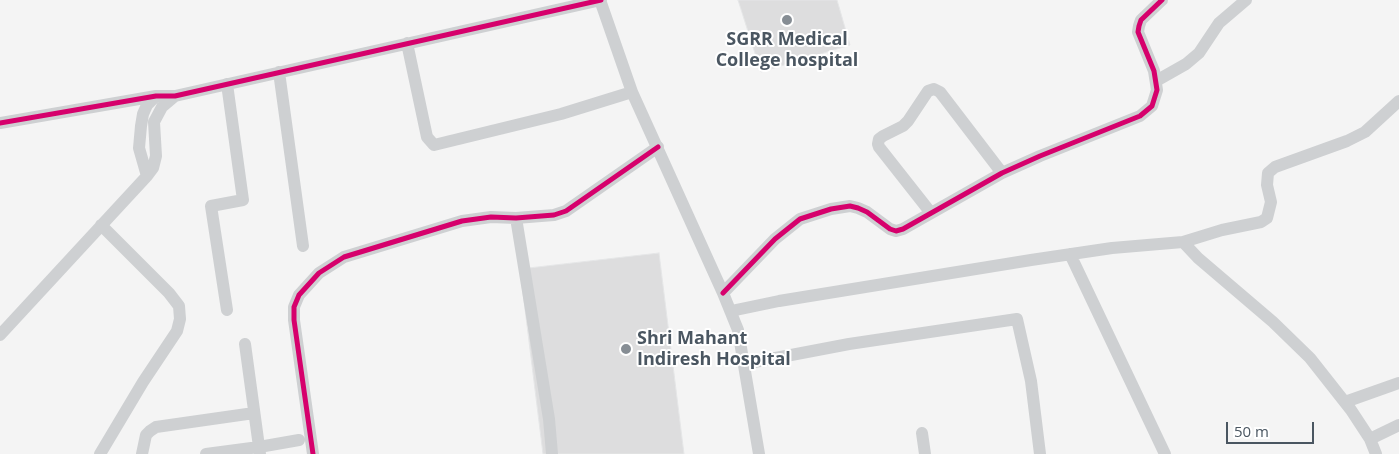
<!DOCTYPE html>
<style>
body{margin:0}
#map{position:relative;width:1399px;height:454px;overflow:hidden;background:#f4f4f4;font-family:"Open Sans",sans-serif}
canvas{display:block}
.scale{position:absolute;left:1226px;top:422px;width:88px;height:22px;box-sizing:border-box;border:2px solid #4a5661;border-top:0;padding-left:6px;font-size:15px;line-height:18px;white-space:nowrap;color:#4a5661;-webkit-text-stroke:4px #fff;paint-order:stroke}
</style>
<div id="map">
<canvas width="1399" height="454"></canvas>
<div class="scale">50 m</div>
</div>
<script>
const ctx = document.querySelector('canvas').getContext('2d');
ctx.lineJoin = 'round';
function paint(path, color) {
  ctx.fillStyle = color;
  ctx.fill(path, 'evenodd');
}
function toPath(rows) {
  const path = new Path2D();
  for (const r of rows) {
    path.moveTo(r[0], r[1]);
    for (let i = 2; i < r.length; i += 2) path.lineTo(r[i], r[i + 1]);
  }
  return path;
}
function trace(path, color, width, dash) {
  ctx.strokeStyle = color;
  ctx.lineWidth = width;
  ctx.lineCap = dash ? 'butt' : 'round';
  ctx.setLineDash(dash || []);
  ctx.stroke(path);
}
function drawText(font, color, halo, rows, align = 'center') {
  ctx.font = font + ' "Open Sans",sans-serif';
  ctx.lineWidth = 4;
  ctx.setLineDash([]);
  ctx.textBaseline = 'middle';
  ctx.strokeStyle = halo;
  ctx.fillStyle = color;
  for (const [text, x, y, turn = 0] of rows) {
    ctx.save();
    ctx.translate(x, y);
    ctx.rotate((+turn || 0) * Math.PI / 180);
    ctx.textAlign = isNaN(turn) ? turn : align;
    if (halo) ctx.strokeText(text, 0, 0);
    ctx.fillText(text, 0, 0);
    ctx.restore();
  }
}
const building = toPath([
 [738,0,837,0,850,45,761,72,738,0],
 [659,253,684,454,543,454,520,269,659,253]
]);
paint(building, '#ddddde');
trace(building, '#e5e6e7', 1);
trace(toPath([
 [600,0,632,92,723,293,738,330,759,454],
 [407,43,427,137,434,145,561,114,632,92],
 [279,72,303,246],
 [1156,81,1186,64,1199,53,1219,23,1246,0],
 [0,123,156,96,175,96,601,0],
 [147,176,139,148,141,126,143,114,147,105,156,96],
 [931,213,879,147,878,144,879,139,883,136,903,126,908,121,928,91,934,89,940,92,1002,173],
 [516,218,549,419,552,454],
 [1070,254,1165,454],
 [723,293,775,239,800,219,831,209,850,206,858,208,867,212,890,229,896,231,903,229,1002,173,1040,156,1140,116,1152,106,1157,90,1154,71,1138,32,1139,26,1141,20,1162,0],
 [227,310,211,206,243,200,227,84],
 [731,311,779,301,1031,260,1112,248,1183,242],
 [0,335,147,176,153,168,156,156,154,122,162,107,175,96],
 [245,344,260,454],
 [744,364,849,344,1017,319,1031,381,1040,454],
 [1345,402,1399,383],
 [922,433,925,454],
 [1370,439,1399,425],
 [100,454,143,382,177,331,180,319,179,306,169,293,101,225],
 [142,454,146,435,150,431,156,427,254,413],
 [206,454,259,447,299,440],
 [313,454,294,320,294,307,299,295,319,273,344,257,462,221,491,217,516,218,554,215,566,211,658,147],
 [1376,454,1370,439,1351,410,1310,358,1273,322,1198,258,1183,242,1222,230,1261,222,1267,218,1271,202,1267,185,1268,173,1275,167,1347,141,1365,132,1399,101]
]), '#ced0d2', 12);
trace(toPath([
 [0,123,156,96,175,96,601,0],
 [723,293,775,239,800,219,831,209,850,206,858,208,867,212,890,229,896,231,903,229,1002,173,1040,156,1140,116,1152,106,1157,90,1154,71,1138,32,1139,26,1141,20,1162,0],
 [313,454,294,320,294,307,299,295,319,273,344,257,462,221,491,217,516,218,554,215,566,211,658,147]
]), '#d6006c', 5);
for (const [x, y, r, color] of [
 [787,20,6,"#868d94"],
 [626,349,6,"#868d94"]
]) {
  const dot = new Path2D();
  dot.arc(x, y, r, 0, 2 * Math.PI);
  ctx.fillStyle = color;
  ctx.fill(dot);
  trace(dot, '#fff', 2);
}
drawText('bold 18px', '#4a5661', '#fff', [
 ["SGRR Medical",787,40],
 ["College hospital",787,61],
 ["Shri Mahant",637,339,"left"],
 ["Indiresh Hospital",637,360,"left"]
]);
</script>
